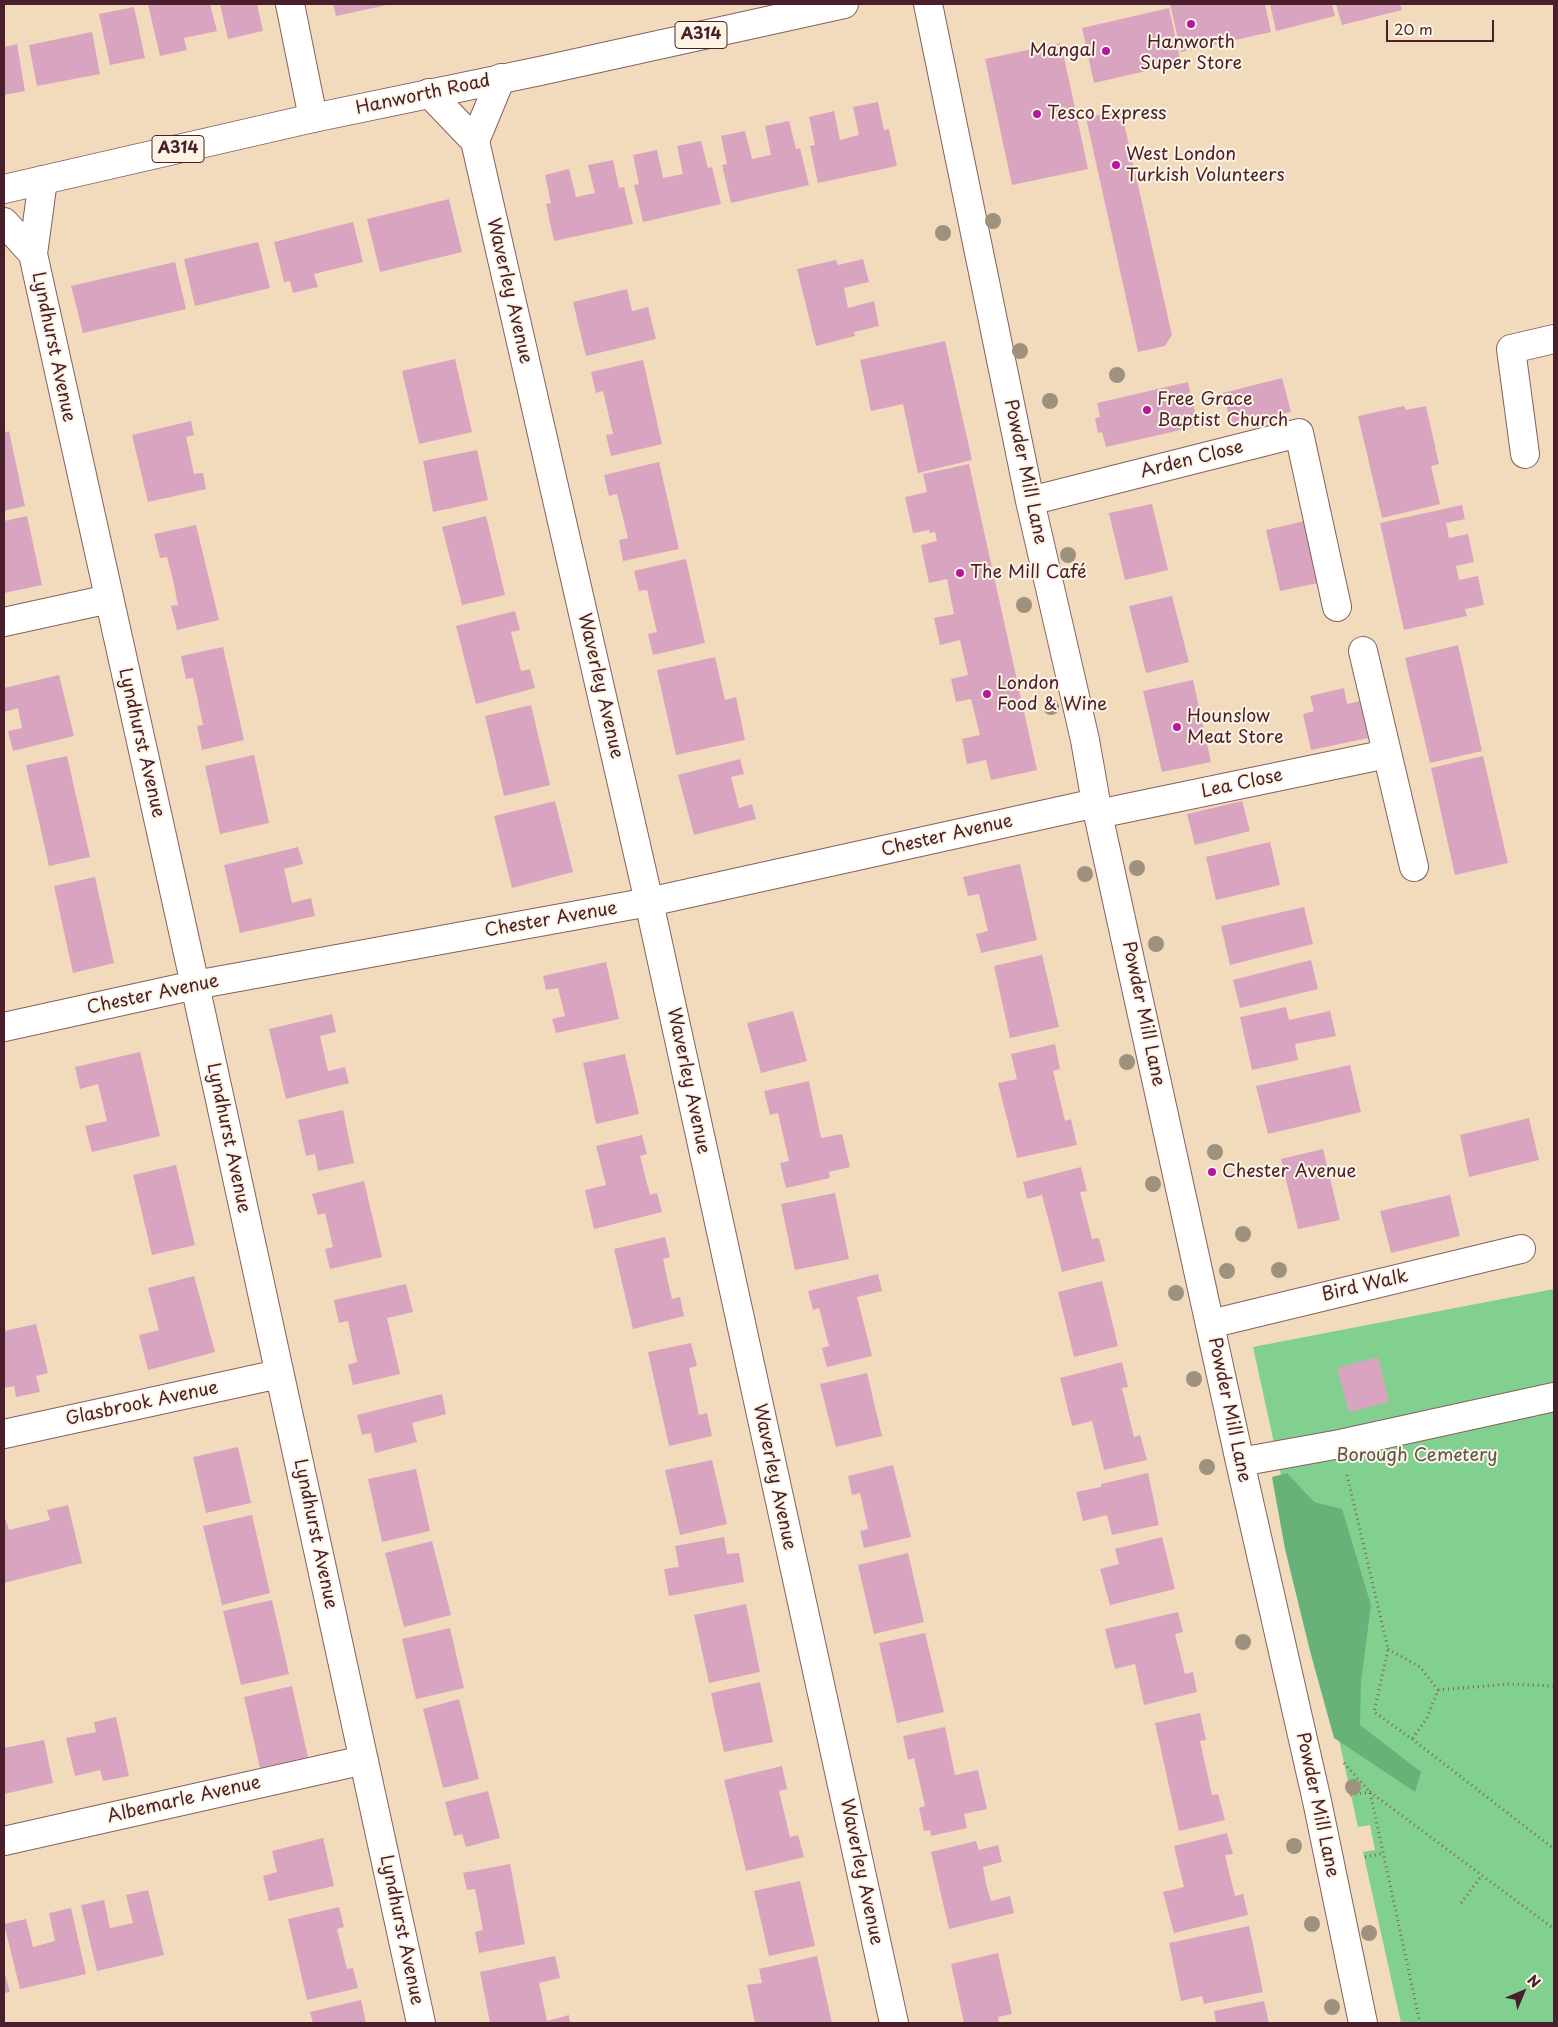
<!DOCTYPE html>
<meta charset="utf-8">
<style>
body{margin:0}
#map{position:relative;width:1558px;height:2027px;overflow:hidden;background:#f2dbbc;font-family:"Playpen Sans",sans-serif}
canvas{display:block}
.frame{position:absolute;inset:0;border:5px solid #4a1f2b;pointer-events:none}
.north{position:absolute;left:1498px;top:1967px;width:50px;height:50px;-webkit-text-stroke:4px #fcf5e5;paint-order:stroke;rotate:45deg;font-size:14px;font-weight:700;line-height:20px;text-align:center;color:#4a1f2b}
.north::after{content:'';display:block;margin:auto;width:18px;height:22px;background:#4a1f2b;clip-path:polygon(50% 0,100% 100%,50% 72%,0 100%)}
.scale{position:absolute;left:1386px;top:20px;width:108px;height:22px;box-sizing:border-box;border:2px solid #4a1f2b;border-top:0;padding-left:6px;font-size:15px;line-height:18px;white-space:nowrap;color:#4a1f2b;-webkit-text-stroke:4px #fcf5e5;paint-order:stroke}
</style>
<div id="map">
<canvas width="1558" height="2027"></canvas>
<div class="frame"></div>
<div class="north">N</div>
<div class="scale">20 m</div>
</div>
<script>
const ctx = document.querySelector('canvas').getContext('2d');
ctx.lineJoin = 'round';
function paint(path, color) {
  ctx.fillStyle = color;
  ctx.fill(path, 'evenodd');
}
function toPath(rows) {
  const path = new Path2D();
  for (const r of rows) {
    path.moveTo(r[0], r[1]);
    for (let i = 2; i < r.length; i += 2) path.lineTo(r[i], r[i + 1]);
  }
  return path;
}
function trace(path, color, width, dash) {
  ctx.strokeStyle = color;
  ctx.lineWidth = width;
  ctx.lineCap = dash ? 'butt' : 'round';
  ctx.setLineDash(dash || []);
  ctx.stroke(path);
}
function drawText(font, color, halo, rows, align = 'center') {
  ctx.font = font + ' "Playpen Sans",sans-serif';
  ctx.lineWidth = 4;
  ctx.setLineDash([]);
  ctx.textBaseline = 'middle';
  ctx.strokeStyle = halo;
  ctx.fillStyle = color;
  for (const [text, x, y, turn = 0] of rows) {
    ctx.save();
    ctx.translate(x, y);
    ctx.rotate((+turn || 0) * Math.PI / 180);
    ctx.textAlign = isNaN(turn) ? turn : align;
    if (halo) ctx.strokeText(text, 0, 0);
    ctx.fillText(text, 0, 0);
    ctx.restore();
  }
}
paint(toPath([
 [1554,1289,1554,2023,1401,2023,1363,1852,1375,1850,1370,1825,1358,1827,1253,1347]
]), '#81d08f');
paint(toPath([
 [1287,1473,1314,1502,1342,1509,1371,1605,1361,1682,1360,1725,1421,1772,1415,1792,1334,1738,1310,1651,1285,1549,1272,1477]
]), '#68b27a');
paint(toPath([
 [148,4,210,4,217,31,184,38,187,50,160,56],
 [220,4,257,4,263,31,228,39],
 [333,4,387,4,387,5,336,16],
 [1170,4,1265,4,1271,32,1181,52],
 [1270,4,1332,4,1335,16,1276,31],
 [1336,4,1400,4,1402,10,1342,25],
 [134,7,145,58,110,65,99,14],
 [1169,8,1181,63,1094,83,1082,28],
 [92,32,100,74,37,86,29,45],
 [1061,43,1088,169,1012,185,985,59],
 [17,44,25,91,4,95,4,47],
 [878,102,884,130,889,129,897,166,818,183,810,146,815,145,809,117,834,111,840,140,859,135,853,107],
 [1121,110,1172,335,1165,346,1138,352,1086,118],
 [789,121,796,149,800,148,809,185,731,203,722,165,727,164,721,136,745,131,752,159,771,155,765,126],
 [701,141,708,168,712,167,721,204,643,222,634,185,639,184,633,155,657,150,663,178,683,174,677,146],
 [613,160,619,188,624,187,633,224,554,241,546,204,551,203,545,175,569,169,576,197,595,193,588,165],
 [449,199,462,252,380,272,367,219],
 [353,222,363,262,314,274,318,287,293,293,290,281,284,282,274,242],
 [258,242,270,288,195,306,184,259],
 [863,259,869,282,844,288,848,308,874,301,879,326,854,332,855,336,816,346,797,269,836,260,838,265],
 [175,262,186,309,83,333,71,286],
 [627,289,632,311,648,307,656,339,586,356,573,302],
 [945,341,972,460,918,473,903,404,871,411,860,360],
 [455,359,472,432,419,444,402,371],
 [643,360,662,444,611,456,606,435,613,434,603,391,596,393,591,372],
 [1282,378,1291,412,1232,427,1223,393],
 [1188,382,1198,426,1106,447,1102,432,1098,433,1095,418,1100,417,1097,403],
 [1404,406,1406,410,1426,406,1439,464,1431,466,1440,504,1382,518,1358,416],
 [191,421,194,435,186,437,194,474,203,473,206,489,148,502,132,435],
 [9,431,25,506,4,511,4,433],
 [477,450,488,500,433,512,423,461],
 [659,462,679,549,623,561,619,540,628,538,617,494,609,496,604,475],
 [969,464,1037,770,991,780,986,760,967,764,962,739,980,735,971,699,956,702,951,679,968,675,960,640,940,645,934,618,954,614,947,579,929,583,921,545,937,541,935,532,930,533,929,530,913,533,905,497,927,492,923,474],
 [1152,504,1168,570,1125,580,1109,513],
 [1462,505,1465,519,1446,523,1449,538,1468,534,1474,562,1456,566,1459,580,1478,576,1484,605,1465,609,1467,616,1404,630,1380,523],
 [27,516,42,585,4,593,4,521],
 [486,516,505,595,462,605,442,527],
 [1304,521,1318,583,1280,591,1266,530],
 [196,525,219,620,177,630,171,606,178,605,173,580,167,557,160,558,154,534],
 [686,559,705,643,653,655,648,634,657,632,647,590,639,591,634,571],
 [1172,596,1189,662,1146,673,1129,606],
 [515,611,520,630,511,632,521,671,530,669,535,688,476,704,456,626],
 [1458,645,1482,751,1430,763,1405,658],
 [223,647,244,740,202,750,197,726,203,725,193,678,186,679,181,656],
 [715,657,725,700,736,697,745,740,676,755,657,670],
 [59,675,74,736,13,751,8,731,22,728,18,708,4,712,4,688],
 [1193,680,1211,762,1162,772,1143,691],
 [1344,688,1347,704,1360,701,1368,738,1311,750,1303,714,1314,711,1310,696],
 [531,705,550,785,504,796,485,716],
 [254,755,269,823,220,834,205,766],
 [67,756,90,857,49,866,26,765],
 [1483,756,1508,863,1455,875,1431,768],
 [740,759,744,774,731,777,739,808,752,804,756,819,694,835,678,775],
 [555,801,573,872,512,888,494,816],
 [1242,801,1250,831,1195,845,1187,814],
 [1270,842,1280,885,1216,900,1206,857],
 [298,847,303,864,284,869,292,903,311,898,315,916,240,933,224,865],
 [1020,864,1037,940,981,953,976,934,988,931,979,894,968,896,963,877],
 [95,877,114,963,73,973,54,886],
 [1304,907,1313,944,1230,965,1221,926],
 [1042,955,1059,1027,1010,1038,994,966],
 [1311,960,1318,989,1240,1008,1233,980],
 [606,962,619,1019,556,1033,552,1019,565,1016,558,988,546,990,543,976],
 [1286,1007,1289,1020,1330,1011,1336,1036,1295,1044,1298,1060,1252,1070,1240,1017],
 [793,1011,807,1061,761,1073,747,1023],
 [332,1014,336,1032,320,1036,328,1071,345,1067,349,1083,286,1099,269,1029],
 [1055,1044,1060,1069,1053,1071,1065,1121,1071,1119,1077,1145,1017,1158,998,1083,1017,1079,1011,1054],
 [140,1052,160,1136,92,1152,85,1126,107,1121,98,1084,80,1089,75,1067],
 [625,1054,639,1114,596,1124,583,1063],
 [1350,1065,1361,1112,1268,1134,1256,1086],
 [809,1081,821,1138,842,1134,850,1167,829,1172,830,1178,786,1188,780,1163,789,1161,778,1113,770,1115,764,1091],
 [343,1110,354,1163,318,1171,315,1154,306,1156,298,1120],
 [1529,1118,1539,1160,1469,1177,1460,1135],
 [642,1135,647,1154,640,1156,650,1195,657,1193,662,1212,594,1229,585,1190,606,1185,596,1146],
 [1323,1149,1340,1220,1298,1229,1281,1159],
 [176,1165,195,1245,152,1255,133,1175],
 [1081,1167,1087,1191,1080,1192,1092,1239,1099,1238,1105,1261,1062,1272,1042,1195,1027,1199,1023,1182],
 [364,1181,382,1257,330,1269,325,1249,333,1247,325,1213,318,1215,312,1194],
 [835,1193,849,1259,795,1270,781,1204],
 [1450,1195,1460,1236,1391,1253,1380,1211],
 [665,1237,670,1257,663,1259,667,1278,672,1299,680,1297,684,1316,633,1329,614,1249],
 [878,1274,882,1291,857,1297,872,1356,827,1367,822,1348,829,1346,819,1308,813,1310,808,1291],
 [194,1276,215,1352,148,1370,139,1335,159,1330,148,1288],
 [1102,1281,1118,1346,1074,1357,1058,1292],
 [406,1284,413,1312,387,1318,400,1374,353,1385,348,1365,357,1362,348,1321,339,1323,334,1300],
 [36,1324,48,1373,36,1376,40,1392,16,1397,14,1386,4,1388,4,1331],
 [691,1343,697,1366,689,1368,699,1415,707,1413,712,1436,669,1446,648,1352],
 [1378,1357,1389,1402,1349,1412,1337,1368],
 [1122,1362,1128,1387,1122,1388,1134,1437,1140,1435,1147,1460,1104,1470,1092,1421,1072,1426,1060,1378],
 [867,1373,882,1436,836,1447,820,1384],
 [442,1394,446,1414,412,1423,417,1442,375,1453,371,1433,362,1435,357,1415],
 [238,1447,251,1503,206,1513,193,1457],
 [712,1460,727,1524,680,1535,665,1470],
 [893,1465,911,1537,864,1548,860,1531,868,1529,860,1493,852,1495,848,1476],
 [416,1469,430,1531,382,1542,368,1479],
 [1148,1473,1159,1525,1112,1535,1107,1515,1083,1521,1076,1492,1101,1487,1101,1484],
 [68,1505,82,1563,4,1583,4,1521,6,1520,9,1530,50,1520,47,1510],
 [252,1515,270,1593,222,1605,203,1526],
 [724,1537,727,1554,739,1553,744,1582,669,1596,664,1569,679,1567,675,1546],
 [1162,1537,1175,1589,1110,1605,1100,1569,1119,1564,1115,1549],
 [432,1541,451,1615,404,1627,385,1553],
 [908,1553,924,1622,874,1634,858,1565],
 [272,1600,289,1674,241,1685,223,1611],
 [746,1604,760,1672,709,1683,694,1615],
 [1178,1612,1183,1632,1175,1634,1185,1674,1193,1672,1197,1692,1144,1705,1135,1664,1115,1669,1105,1629],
 [450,1628,464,1688,416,1699,402,1639],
 [925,1633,944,1712,897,1723,879,1643],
 [760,1682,773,1742,724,1752,711,1693],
 [292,1686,308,1757,260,1768,244,1697],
 [459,1699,479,1779,443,1788,423,1709],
 [1200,1713,1206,1740,1200,1741,1212,1795,1218,1794,1225,1820,1179,1831,1155,1723],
 [116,1717,129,1776,103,1781,100,1770,75,1776,66,1738,96,1732,94,1722],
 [945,1727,955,1775,978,1770,987,1809,964,1814,967,1828,931,1836,930,1830,924,1831,919,1808,925,1806,914,1758,908,1760,903,1736],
 [44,1740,53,1783,4,1794,4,1748],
 [782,1766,787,1789,779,1791,790,1837,798,1835,804,1857,746,1871,724,1780],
 [488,1791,500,1838,466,1847,462,1834,454,1836,445,1802],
 [1227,1833,1233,1854,1225,1855,1230,1876,1235,1896,1243,1894,1248,1915,1174,1933,1163,1892,1184,1887,1174,1846],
 [323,1838,334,1886,269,1901,263,1876,277,1872,272,1851],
 [976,1841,979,1850,998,1845,1002,1862,983,1867,986,1884,991,1901,1010,1896,1014,1913,949,1929,931,1852],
 [510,1864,525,1944,479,1953,475,1932,483,1930,475,1889,467,1890,463,1873],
 [800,1881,815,1946,769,1956,754,1891],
 [148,1890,164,1955,97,1971,81,1905,104,1900,110,1928,133,1923,126,1895],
 [339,1907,344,1927,337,1929,347,1969,353,1968,358,1988,307,2000,288,1919],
 [71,1908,86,1974,20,1989,4,1924,26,1919,33,1947,55,1941,49,1913],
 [1249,1926,1263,1992,1204,2004,1202,1996,1181,2001,1169,1943],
 [998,1953,1012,2014,998,2017,999,2023,964,2023,951,1964],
 [555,1956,560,1978,539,1983,547,2021,569,2015,570,2023,490,2023,480,1972],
 [817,1956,832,2023,755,2023,747,1985,762,1983,759,1969],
 [4,1971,10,1992,4,1993],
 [361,2000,366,2023,313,2023,310,2012],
 [1264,2001,1269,2023,1216,2023,1214,2011]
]), '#d9a4c0');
const minor = toPath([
 [290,4,313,118],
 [928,4,1030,501,1085,740,1098,814,1240,1462,1317,1801,1363,2023],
 [429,93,475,141,649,902,894,2023],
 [475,141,501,78],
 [43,180,33,254,195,985,421,2023],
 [4,222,33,254],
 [1525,454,1511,349,1554,339],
 [1030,501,1299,433,1337,607],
 [4,622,109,599],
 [1363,651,1414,867],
 [1098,814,1387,754],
 [4,1027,195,985,649,902,1096,803],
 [1210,1324,1521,1249],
 [4,1434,279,1374],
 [1240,1462,1340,1444,1554,1397],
 [4,1841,364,1760]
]);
const major = toPath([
 [4,189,313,118,540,71,844,4]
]);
trace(minor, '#85615e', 30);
trace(major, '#85615e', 30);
trace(toPath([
 [1347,1475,1388,1649,1374,1712,1412,1739,1554,1849],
 [1388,1649,1420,1667,1438,1690,1427,1718,1412,1739],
 [1438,1690,1509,1684,1554,1686],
 [1344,1763,1370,1792,1420,2023],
 [1350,1795,1370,1792,1554,1929],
 [1365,1857,1384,1853],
 [1461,1903,1482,1875]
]), '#85615e', 3, [1, 4]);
trace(minor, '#fff', 28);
trace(major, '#fff', 28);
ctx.fillStyle = '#9e917d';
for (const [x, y] of [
 [993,221],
 [943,233],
 [1020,351],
 [1117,375],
 [1050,401],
 [1068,555],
 [1024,605],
 [1051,707],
 [1137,868],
 [1085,874],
 [1156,944],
 [1127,1062],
 [1215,1152],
 [1153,1184],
 [1243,1234],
 [1279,1270],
 [1227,1271],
 [1176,1293],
 [1194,1379],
 [1207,1467],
 [1243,1642],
 [1353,1787],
 [1294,1846],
 [1312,1924],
 [1369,1933],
 [1332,2007]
]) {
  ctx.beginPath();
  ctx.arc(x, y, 8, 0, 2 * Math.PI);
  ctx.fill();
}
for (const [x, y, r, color] of [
 [1191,24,5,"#b5179e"],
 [1106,51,5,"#b5179e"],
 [1037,114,5,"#b5179e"],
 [1116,165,5,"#b5179e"],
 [1147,410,5,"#b5179e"],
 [960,573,5,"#b5179e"],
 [987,694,5,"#b5179e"],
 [1177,727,5,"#b5179e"],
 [1212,1172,5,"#b5179e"]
]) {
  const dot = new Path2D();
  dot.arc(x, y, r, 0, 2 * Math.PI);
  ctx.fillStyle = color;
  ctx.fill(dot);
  trace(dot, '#fcf5e5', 2);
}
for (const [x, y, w] of [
 [701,35,52],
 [178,149,52]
]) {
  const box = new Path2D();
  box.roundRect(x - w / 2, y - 13.5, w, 27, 4);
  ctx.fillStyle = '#fcf5e5';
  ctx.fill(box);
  trace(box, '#4a1f2b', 1);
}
drawText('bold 16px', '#4a1f2b', null, [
 ["A314",701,35],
 ["A314",178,149]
]);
drawText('18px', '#4a1f2b', '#fcf5e5', [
 ["Hanworth",1191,43,"center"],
 ["Super Store",1191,64,"center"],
 ["Mangal",1096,51,"right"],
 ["Tesco Express",1047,114],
 ["West London",1126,155],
 ["Turkish Volunteers",1126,176],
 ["Free Grace",1157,400],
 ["Baptist Church",1157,421],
 ["The Mill Café",970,573],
 ["London",997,684],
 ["Food & Wine",997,705],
 ["Hounslow",1187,717],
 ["Meat Store",1187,738],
 ["Chester Avenue",1222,1172]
], 'left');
drawText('18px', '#4a1f2b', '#fcf5e5', [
 ["Hanworth Road",423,95,-12],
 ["Waverley Avenue",509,291,77],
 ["Lyndhurst Avenue",53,347,78],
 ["Arden Close",1192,460,-14],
 ["Powder Mill Lane",1025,472,78],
 ["Waverley Avenue",600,686,77],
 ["Lyndhurst Avenue",141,743,77],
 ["Lea Close",1242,784,-12],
 ["Chester Avenue",947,836,-13],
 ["Chester Avenue",551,920,-10],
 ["Chester Avenue",153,995,-12],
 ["Powder Mill Lane",1143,1014,78],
 ["Waverley Avenue",688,1081,78],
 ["Lyndhurst Avenue",228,1138,78],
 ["Bird Walk",1365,1286,-13],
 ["Glasbrook Avenue",142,1404,-12],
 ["Powder Mill Lane",1229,1410,78],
 ["Waverley Avenue",774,1477,78],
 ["Lyndhurst Avenue",315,1534,78],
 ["Albemarle Avenue",184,1800,-13],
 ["Powder Mill Lane",1317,1805,78],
 ["Waverley Avenue",861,1872,78],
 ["Lyndhurst Avenue",401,1930,78]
]);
drawText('18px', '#5a5449', '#fcf5e5', [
 ["Borough Cemetery",1417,1456]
]);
</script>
